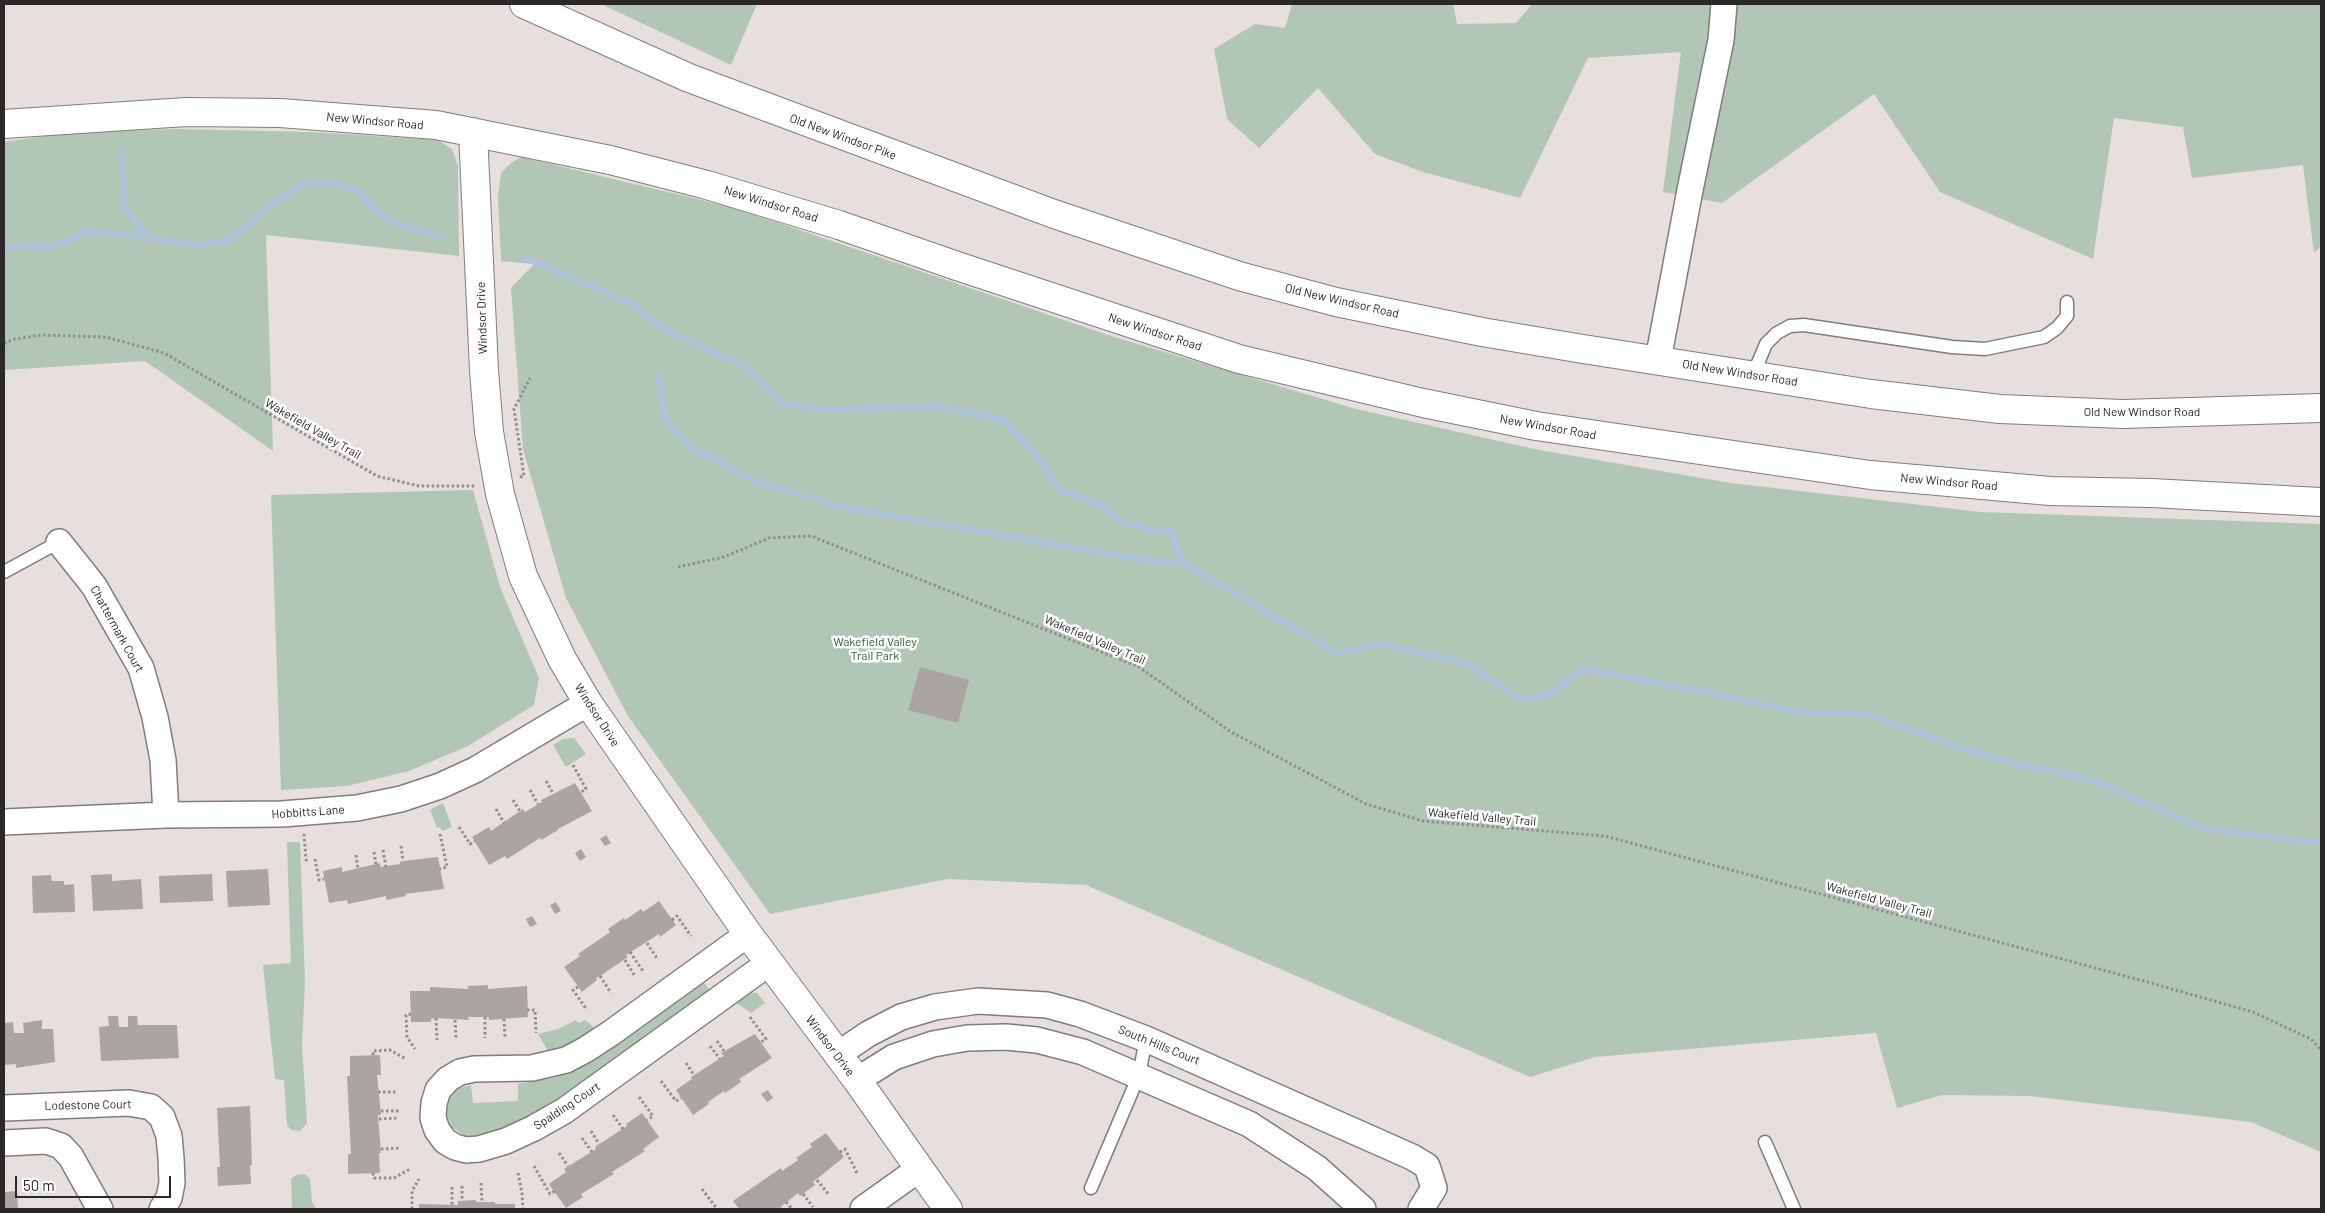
<!DOCTYPE html>
<style>
body{margin:0}
#map{position:relative;width:2325px;height:1213px;overflow:hidden;background:#e6dfdd;font-family:Barlow,sans-serif}
canvas{display:block}
.frame{position:absolute;inset:0;border:5px solid #2b2928;pointer-events:none}
.scale{position:absolute;left:15px;top:1176px;width:156px;height:22px;box-sizing:border-box;border:2px solid #2b2928;border-top:0;padding-left:6px;font-size:15px;line-height:18px;white-space:nowrap;color:#2b2928;-webkit-text-stroke:4px #fff;paint-order:stroke}
</style>
<div id="map">
<canvas width="2325" height="1213"></canvas>
<div class="frame"></div>
<div class="scale">50 m</div>
</div>
<script>
const ctx = document.querySelector('canvas').getContext('2d');
ctx.lineJoin = 'round';
function paint(path, color) {
  ctx.fillStyle = color;
  ctx.fill(path, 'evenodd');
}
function toPath(rows) {
  const path = new Path2D();
  for (const r of rows) {
    path.moveTo(r[0], r[1]);
    for (let i = 2; i < r.length; i += 2) path.lineTo(r[i], r[i + 1]);
  }
  return path;
}
function trace(path, color, width, dash) {
  ctx.strokeStyle = color;
  ctx.lineWidth = width;
  ctx.lineCap = dash ? 'butt' : 'round';
  ctx.setLineDash(dash || []);
  ctx.stroke(path);
}
function drawText(font, color, halo, rows, align = 'center') {
  ctx.font = font + ' Barlow,sans-serif';
  ctx.lineWidth = 5;
  ctx.setLineDash([]);
  ctx.textBaseline = 'middle';
  ctx.strokeStyle = halo;
  ctx.fillStyle = color;
  for (const [text, x, y, turn = 0] of rows) {
    ctx.save();
    ctx.translate(x, y);
    ctx.rotate((+turn || 0) * Math.PI / 180);
    ctx.textAlign = isNaN(turn) ? turn : align;
    if (halo) ctx.strokeText(text, 0, 0);
    ctx.fillText(text, 0, 0);
    ctx.restore();
  }
}
paint(toPath([
 [601,4,757,4,731,65],
 [1292,4,1453,4,1457,24,1516,23,1532,4,2321,4,2321,246,2314,253,2303,165,2192,178,2183,127,2114,118,2093,259,1940,192,1874,94,1722,203,1663,192,1681,52,1588,58,1520,198,1423,172,1375,154,1318,88,1259,148,1227,119,1214,49,1255,24,1285,28],
 [176,129,312,132,438,140,452,149,458,166,459,256,266,235,273,451,145,361,4,370,4,142,73,132],
 [521,157,735,208,1111,336,1356,409,1539,450,1731,483,1981,512,2321,524,2321,1152,2251,1122,2029,1096,1942,1095,1897,1108,1876,1033,1595,1057,1530,1077,1086,885,948,879,770,914,628,716,566,598,523,449,511,288,534,264,501,261,498,197,501,173,511,163],
 [473,490,500,587,539,678,534,705,468,746,409,771,347,786,281,790,271,495],
 [574,738,586,754,566,767,553,745,563,739],
 [443,803,452,827,442,831,440,827,437,828,430,810],
 [287,842,300,842,305,982,302,1045,307,1123,300,1131,291,1130,287,1125,284,1080,275,1079,263,965,291,963],
 [702,980,711,992,553,1105,508,1127,483,1135,465,1136,452,1127,447,1115,448,1102,451,1094,459,1088,471,1085,473,1103,518,1101,518,1084,553,1078,582,1066],
 [748,993,757,993,765,1003,751,1013,735,1002],
 [576,1020,578,1023,585,1020,596,1029,568,1046,551,1052,548,1051,538,1034,558,1029],
 [305,1174,310,1179,312,1202,317,1209,292,1209,291,1179,296,1175]
]), '#b2c6b5');
trace(toPath([
 [122,153,124,206,149,238],
 [4,247,57,246,85,232,124,234,197,246,230,240,272,205,305,183,333,183,358,191,374,209,399,224,442,238],
 [523,257,628,302,671,333,746,367,783,404,830,410,936,406,1004,420,1031,449,1060,490,1104,507,1117,520,1160,533,1172,530,1178,552,1189,566,1336,653,1380,644,1466,663,1520,699,1549,695,1583,669,1711,693,1802,713,1864,713,1964,749,2022,765,2092,780,2205,829,2321,843],
 [658,373,666,421,689,446,757,482,837,506,1108,554,1189,566]
]), '#adc4dc', 6);
paint(toPath([
 [920,667,969,680,958,723,908,710],
 [575,783,592,811,558,829,558,830,541,840,540,838,507,859,505,856,489,865,472,837,489,827,491,831,523,809,525,812,542,802,541,800],
 [606,835,611,843,605,846,600,839],
 [581,849,586,857,580,861,575,853],
 [438,857,444,889,405,894,406,896,386,900,386,896,348,904,347,900,329,903,323,871,342,867,342,872,380,863,380,867,400,864,400,862,403,861],
 [268,869,270,905,228,907,226,871],
 [112,874,112,881,141,879,143,909,93,911,91,875],
 [212,874,213,901,160,903,159,876],
 [51,875,52,881,64,881,64,885,74,884,75,912,33,913,32,876],
 [659,901,676,925,660,937,659,934,626,955,628,957,600,976,596,978,597,980,582,992,564,967,580,956,578,954,610,932,608,929,624,918,625,920,641,909,643,912],
 [556,902,561,911,555,914,550,905],
 [532,916,537,924,530,927,526,919],
 [488,985,488,989,527,986,528,1017,489,1020,489,1017,468,1017,469,1020,436,1018,431,1019,431,1022,411,1022,410,991,430,991,430,987,468,989,468,986],
 [108,1016,118,1016,119,1027,128,1027,128,1016,137,1016,138,1025,177,1025,179,1058,101,1061,99,1027,109,1026],
 [42,1020,42,1029,53,1029,55,1062,16,1068,16,1064,4,1065,4,1023,13,1022,14,1033,24,1033,23,1023],
 [755,1034,772,1058,739,1079,741,1082,725,1093,724,1091,708,1102,709,1104,693,1115,676,1090,692,1079,691,1077,724,1056,721,1053],
 [380,1055,381,1075,377,1075,381,1115,378,1115,381,1153,379,1153,380,1173,348,1174,348,1154,351,1154,347,1076,350,1076,350,1056],
 [768,1090,773,1098,767,1102,761,1094],
 [250,1106,252,1165,250,1165,251,1184,218,1186,217,1167,220,1167,217,1108],
 [642,1113,659,1137,643,1149,645,1151,612,1172,614,1174,581,1194,583,1197,566,1208,549,1184,566,1172,564,1169,596,1149,595,1147,627,1126,626,1124],
 [826,1133,844,1157,813,1182,815,1185,800,1196,798,1193,778,1209,739,1209,733,1201,781,1168,782,1171,798,1160,796,1158,812,1147,810,1144],
 [17,1191,18,1209,4,1209,4,1192],
 [476,1200,476,1202,495,1202,495,1204,515,1204,515,1209,419,1209,419,1204,458,1205,458,1201]
]), '#aaa4a2');
const lane = toPath([
 [1753,375,1766,344,1777,333,1790,326,1804,325,1952,347,1985,349,2044,337,2057,328,2067,316,2067,302],
 [4,572,59,542],
 [1765,1142,1794,1209],
 [1091,1188,1139,1075,1146,1039]
]);
const street = toPath([
 [1658,360,1690,190,1721,40,1724,4],
 [59,542,94,586,141,668,155,717,163,760,166,815],
 [4,822,166,815,282,814,357,808,401,799,440,786,475,770,588,703],
 [748,934,611,1033,585,1050,566,1060,532,1068,474,1069,460,1072,448,1079,438,1090,434,1103,433,1118,437,1130,445,1141,455,1147,466,1150,479,1149,506,1141,534,1128,564,1111,769,963],
 [837,1055,868,1034,901,1017,935,1007,978,1001,1047,1005,1080,1014,1146,1039,1412,1157,1427,1166,1434,1188,1421,1209],
 [857,1080,894,1057,933,1044,967,1038,1006,1037,1037,1040,1083,1052,1249,1124,1317,1168,1363,1209],
 [4,1108,129,1103,151,1107,162,1117,169,1136,171,1158,172,1183,169,1198,162,1209],
 [4,1143,46,1141,61,1146,71,1157,100,1209],
 [863,1209,919,1169]
]);
const secondary = toPath([
 [524,4,689,78,1054,214,1239,276,1336,302,1482,332,1583,349,1871,394,2000,409,2123,414,2321,408],
 [4,124,186,112,280,113,436,125,610,160,707,185,839,225,957,266,1239,359,1423,403,1536,426,1870,475,2050,491,2151,493,2321,502],
 [473,132,484,370,489,432,500,494,523,576,562,659,588,703,748,934,857,1080,948,1209]
]);
trace(lane, '#827c7a', 15);
trace(street, '#827c7a', 28);
trace(secondary, '#827c7a', 30);
trace(toPath([
 [4,343,15,339,42,335,106,337,164,353,377,476,419,486,475,486],
 [520,477,524,476,514,409,530,378],
 [678,567,724,557,769,538,811,536,1139,667,1231,732,1366,804,1423,821,1605,836,2151,983,2253,1012,2311,1039,2321,1050],
 [573,765,586,789,581,792],
 [546,781,553,793],
 [530,790,538,804],
 [513,800,520,811],
 [496,809,504,823],
 [459,827,470,844,475,841],
 [304,834,306,860,309,860],
 [440,834,447,867,440,869],
 [401,846,403,861],
 [383,850,386,867],
 [374,852,376,864],
 [356,855,358,869],
 [315,859,319,880,324,879],
 [672,920,677,916,691,936],
 [647,943,658,960],
 [630,952,643,971],
 [625,960,635,976],
 [600,976,611,993],
 [578,987,573,990,587,1010],
 [527,1010,535,1010,536,1033],
 [411,1014,406,1015,407,1037,415,1049],
 [485,1017,485,1038],
 [750,1017,766,1039,761,1042],
 [436,1018,437,1040],
 [504,1019,505,1037],
 [455,1020,456,1039],
 [717,1041,724,1051],
 [710,1046,720,1059],
 [373,1055,373,1051,390,1050,406,1059],
 [686,1063,694,1075],
 [661,1081,676,1101,681,1098],
 [378,1092,398,1092],
 [639,1097,653,1116,647,1120],
 [381,1111,399,1111],
 [613,1115,623,1129],
 [379,1119,399,1118],
 [591,1131,599,1144],
 [582,1138,592,1152],
 [381,1149,401,1148],
 [840,1152,845,1149,858,1175],
 [559,1153,568,1166],
 [534,1166,550,1194,555,1191],
 [373,1173,374,1178,394,1178,410,1169],
 [518,1173,522,1193,523,1209],
 [817,1180,829,1195],
 [481,1183,482,1202],
 [462,1186,462,1201],
 [452,1187,452,1205],
 [702,1189,717,1209],
 [803,1194,813,1207],
 [786,1202,792,1209],
 [780,1208,781,1209],
 [412,1209,412,1191,419,1179]
]), '#938e8d', 3, [2.5, 2.5]);
trace(lane, '#fff', 12);
trace(street, '#fff', 25);
trace(secondary, '#fff', 28);
drawText('12px', '#2b2928', '#fff', [
 ["New Windsor Road",375,121,5],
 ["Old New Windsor Pike",843,137,20],
 ["New Windsor Road",771,204,17],
 ["Old New Windsor Road",1342,301,13],
 ["Windsor Drive",482,318,-92],
 ["New Windsor Road",1155,332,18],
 ["Old New Windsor Road",1740,373,9],
 ["Old New Windsor Road",2142,412],
 ["New Windsor Road",1548,427,10],
 ["Wakefield Valley Trail",313,429,30],
 ["New Windsor Road",1949,482,5],
 ["Chattermark Court",117,629,61],
 ["Wakefield Valley Trail",1095,640,23],
 ["Windsor Drive",597,715,57],
 ["Hobbitts Lane",308,812,-4],
 ["Wakefield Valley Trail",1482,817,5],
 ["Wakefield Valley Trail",1879,900,15],
 ["South Hills Court",1159,1045,22],
 ["Windsor Drive",830,1046,53],
 ["Lodestone Court",88,1105,-1],
 ["Spalding Court",567,1106,-33]
]);
drawText('12px', '#305a38', '#fff', [
 ["Wakefield Valley",875,642],
 ["Trail Park",875,656]
]);
</script>
